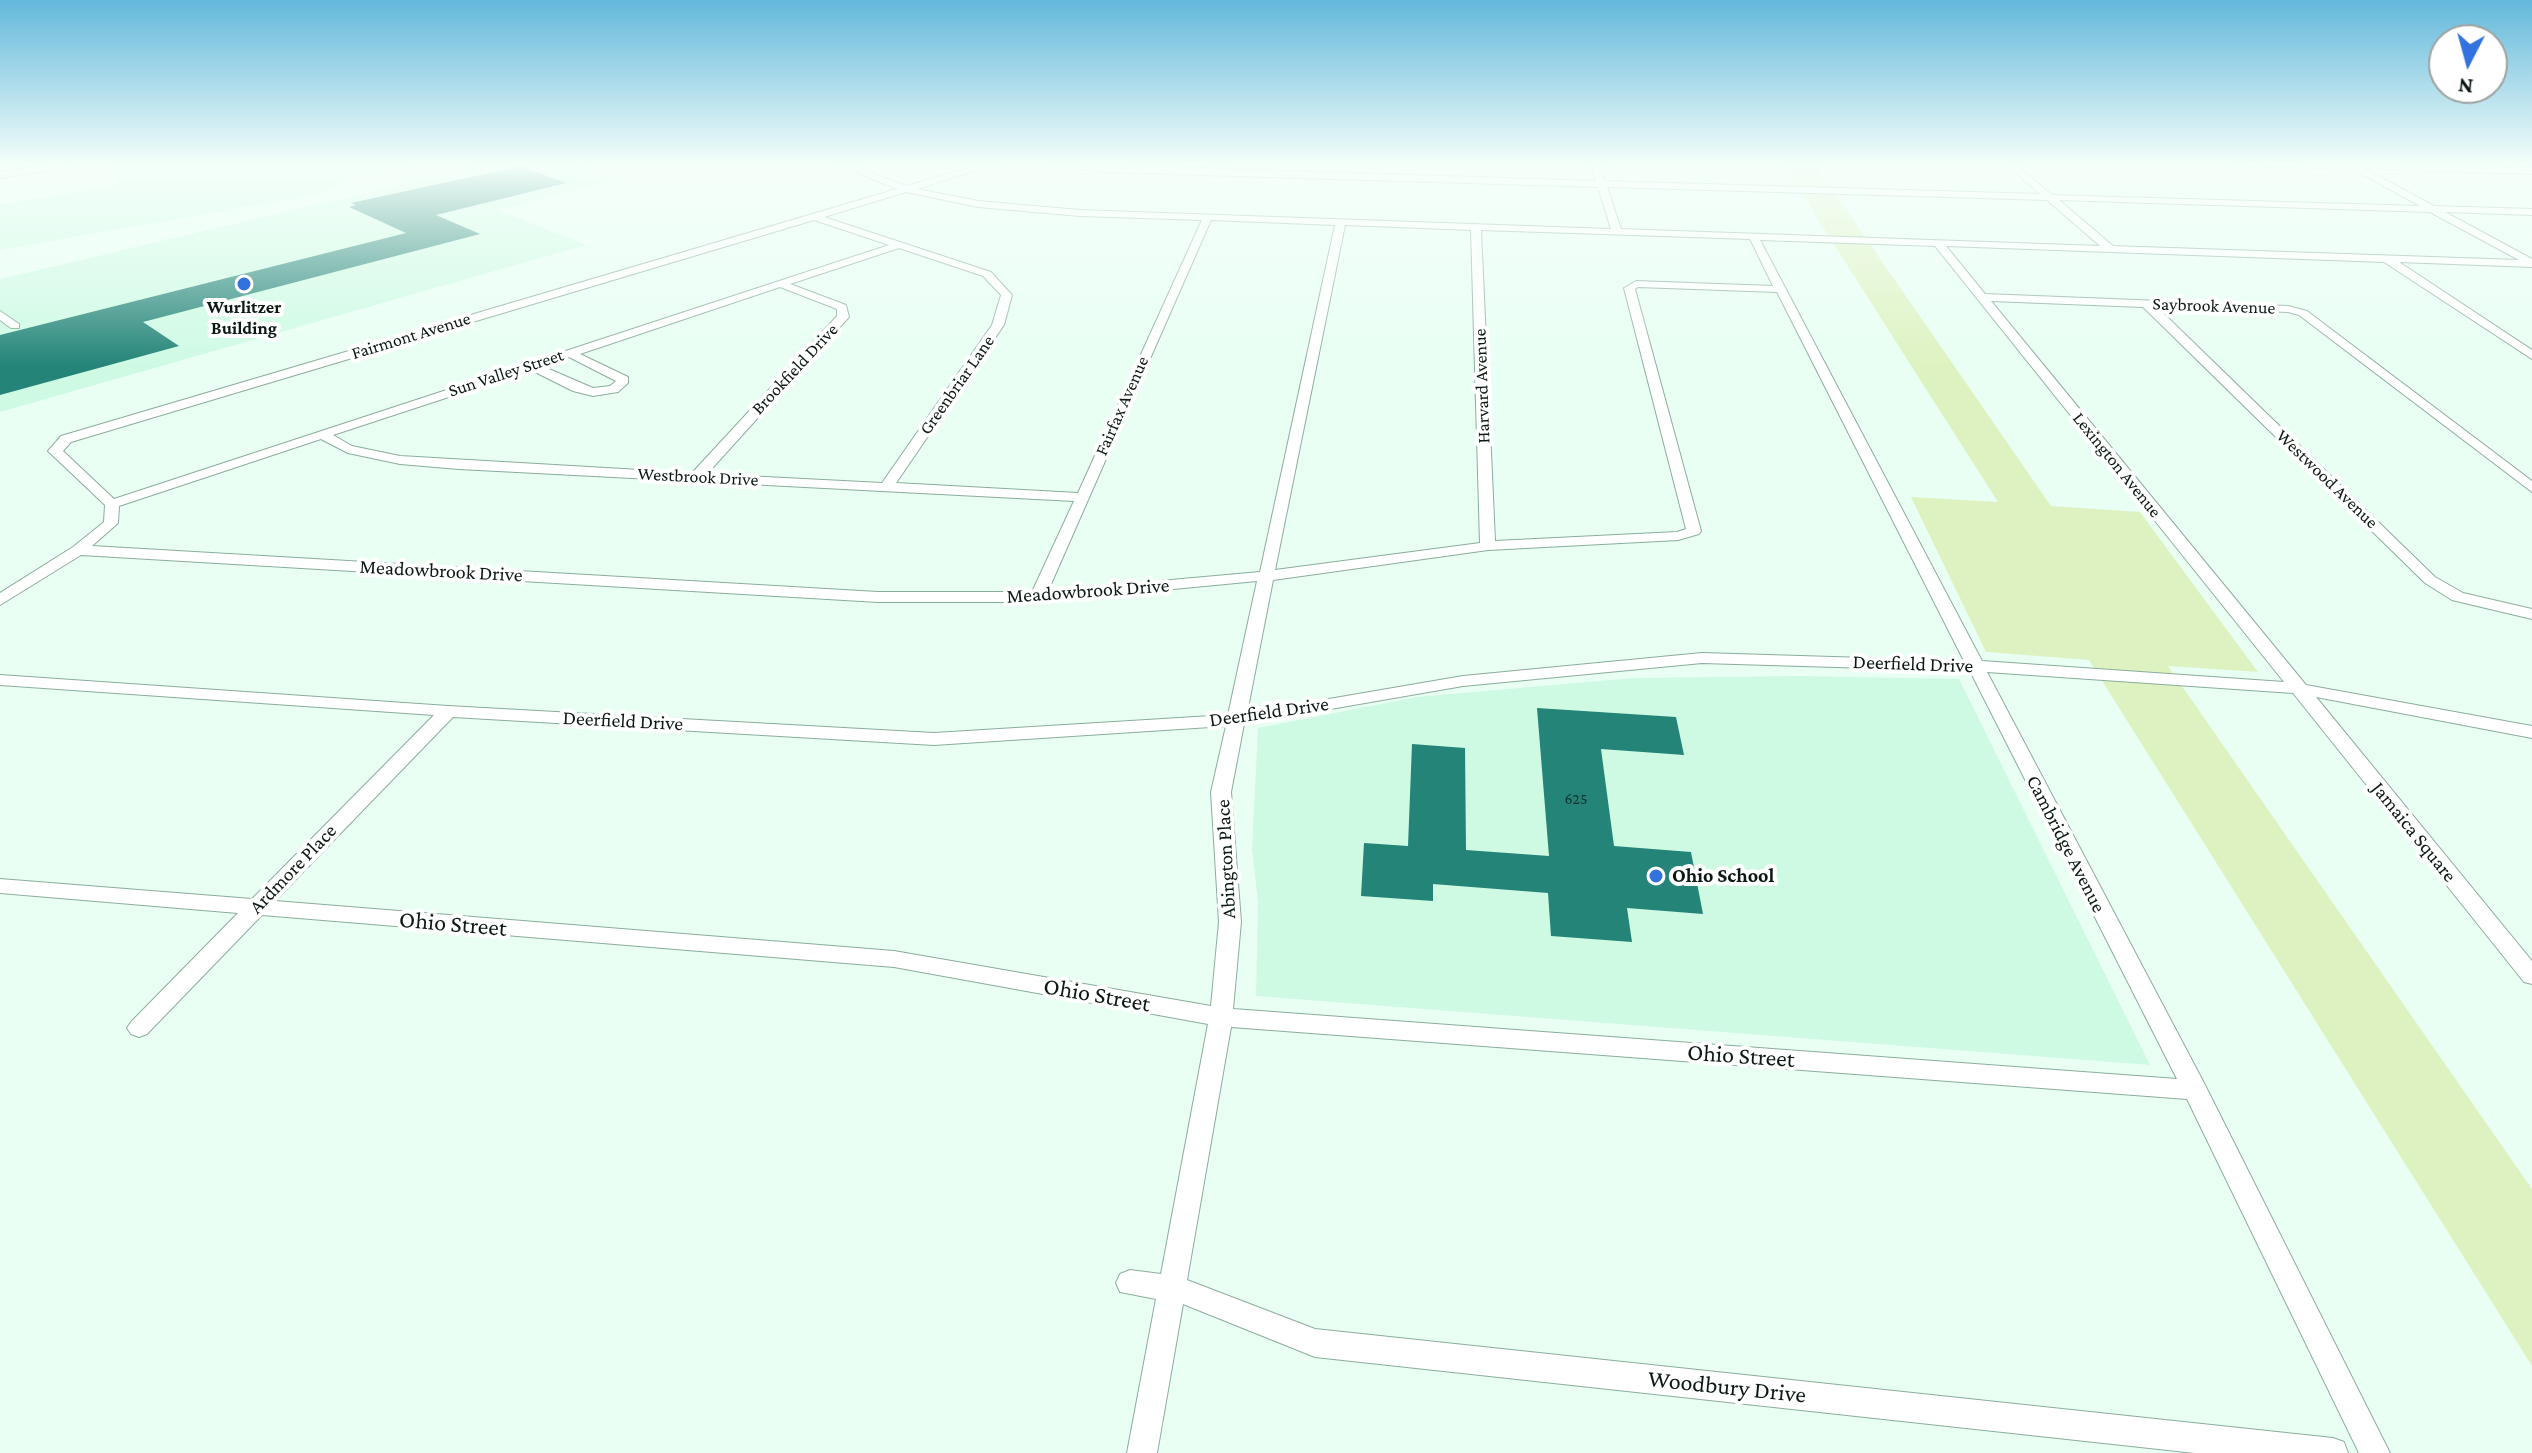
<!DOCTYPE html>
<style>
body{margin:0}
#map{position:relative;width:2532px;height:1453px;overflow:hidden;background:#e9fff4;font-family:"Crimson Pro",serif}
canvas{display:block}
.north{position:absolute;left:2428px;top:24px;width:80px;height:80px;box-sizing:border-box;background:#fff;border:2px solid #9ea3a1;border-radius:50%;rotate:186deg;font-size:22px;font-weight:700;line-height:32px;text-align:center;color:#0c1913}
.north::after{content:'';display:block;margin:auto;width:28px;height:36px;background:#3172df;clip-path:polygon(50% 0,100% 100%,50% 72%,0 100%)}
</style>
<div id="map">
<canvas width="2532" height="1453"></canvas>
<div class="north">N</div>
</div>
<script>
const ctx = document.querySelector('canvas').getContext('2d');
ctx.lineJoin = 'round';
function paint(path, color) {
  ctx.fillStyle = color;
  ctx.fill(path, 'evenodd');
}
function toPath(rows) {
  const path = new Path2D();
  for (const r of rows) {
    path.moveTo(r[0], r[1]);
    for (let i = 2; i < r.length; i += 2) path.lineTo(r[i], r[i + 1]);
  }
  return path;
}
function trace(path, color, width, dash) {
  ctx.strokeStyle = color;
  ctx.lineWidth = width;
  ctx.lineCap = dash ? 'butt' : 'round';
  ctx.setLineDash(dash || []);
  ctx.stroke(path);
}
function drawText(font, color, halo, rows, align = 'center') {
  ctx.font = font + ' "Crimson Pro",serif';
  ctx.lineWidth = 8;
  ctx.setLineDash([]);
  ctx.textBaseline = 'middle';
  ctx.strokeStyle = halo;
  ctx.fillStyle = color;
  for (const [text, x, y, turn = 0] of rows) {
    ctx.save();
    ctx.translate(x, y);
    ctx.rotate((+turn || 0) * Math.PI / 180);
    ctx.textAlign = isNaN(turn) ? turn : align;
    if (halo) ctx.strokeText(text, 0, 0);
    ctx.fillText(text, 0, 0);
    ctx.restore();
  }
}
paint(toPath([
 [109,163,437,163,345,179,324,193,0,250,0,205,117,185],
 [493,163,571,163,618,179,498,210,586,245,0,412,0,279],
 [1797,676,1959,679,2150,1065,1256,996,1258,902,1252,849,1258,728,1417,697,1633,678]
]), '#cefae4');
paint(toPath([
 [1782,163,1814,163,2051,506,2140,512,2258,672,2168,666,2532,1189,2532,1366,2089,660,1986,652,1911,497,1998,502]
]), '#def2c1');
paint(toPath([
 [521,166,566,183,436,215,480,234,143,322,179,346,0,395,0,335,406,233,349,207,356,205,351,203],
 [1537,708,1676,717,1684,755,1601,749,1614,846,1691,852,1703,914,1627,908,1632,942,1551,936,1548,893,1433,884,1433,901,1361,896,1364,843,1408,846,1412,744,1465,748,1466,850,1549,856]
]), '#248478');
const street = toPath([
 [68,163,65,168,0,178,0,172,68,163],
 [834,163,845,163,906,186,986,163,998,163,917,189,978,201,1080,210,1611,229,1598,187,1104,172,1044,163,1596,181,1591,163,1599,163,1605,181,2040,194,2005,163,2014,163,2052,195,2420,206,2353,169,2237,166,2233,163,2532,168,2532,174,2365,169,2434,206,2532,209,2532,215,2445,212,2532,259,2532,267,2399,262,2532,350,2532,359,2384,262,1946,246,1985,294,2288,306,2307,311,2532,481,2532,492,2299,315,2288,312,2157,307,2435,577,2463,593,2532,609,2532,619,2452,600,2425,583,2143,307,1991,301,2306,685,2532,726,2532,738,2316,697,2532,961,2532,984,2524,982,2293,693,1987,672,2204,1083,2390,1453,2359,1453,2187,1099,1231,1027,1187,1280,1315,1329,2333,1438,2344,1442,2348,1453,2195,1453,1315,1357,1183,1304,1157,1453,1127,1453,1156,1299,1120,1292,1116,1283,1120,1274,1130,1270,1161,1274,1208,1024,894,967,262,915,147,1034,139,1037,131,1034,127,1028,131,1022,238,913,0,893,0,879,252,899,434,715,0,685,0,675,448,706,934,733,1228,715,1257,581,1038,602,878,602,81,555,0,605,0,593,73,547,104,522,105,505,48,451,61,436,897,189,834,163],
 [1607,187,2047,200,2100,246,1621,229,1607,187],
 [906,192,978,207,1080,216,1202,220,1078,493,896,483,1004,325,1012,295,991,272,824,217,906,192],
 [2059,200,2430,212,2519,260,2113,246,2059,200],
 [814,220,889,245,114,499,63,451,71,442,814,220],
 [1211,220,1335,225,1260,572,1048,591,1211,220],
 [1345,225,1471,230,1480,543,1275,570,1345,225],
 [1481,230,1750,239,1773,286,1636,281,1624,288,1686,529,1677,532,1495,541,1481,230],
 [1760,240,1935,246,2284,682,1982,661,1760,240],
 [899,248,983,276,1001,295,992,325,882,483,707,474,849,317,846,305,790,284,899,248],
 [780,287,837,309,837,316,692,473,400,456,352,446,333,435,531,370,573,391,593,396,618,392,628,383,628,377,580,354,780,287],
 [1638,287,1777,292,1964,661,1702,653,1463,676,1247,713,1273,580,1488,550,1678,540,1699,534,1701,531,1635,289,1638,287],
 [569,357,616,381,610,386,593,388,542,366,569,357],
 [321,439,348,453,400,464,459,469,1074,501,1032,592,878,592,92,546,118,523,119,506,321,439],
 [1702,663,1970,671,2177,1079,1233,1009,1241,922,1231,792,1244,724,1463,686,1702,663],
 [453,717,934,745,1226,726,1211,792,1219,922,1211,1006,894,951,275,901,453,717],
 [0,311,19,324,19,328,11,328,0,320,0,311]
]);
trace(street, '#8bad9c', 2);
paint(street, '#fff');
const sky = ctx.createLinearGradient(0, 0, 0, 366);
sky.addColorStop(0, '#63b8db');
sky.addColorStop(0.45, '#f5fffa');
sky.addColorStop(1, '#f5fffa00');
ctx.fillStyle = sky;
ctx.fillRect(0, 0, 2532, 366);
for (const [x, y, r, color] of [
 [244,284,8,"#3172df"],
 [1656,876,8,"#3172df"]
]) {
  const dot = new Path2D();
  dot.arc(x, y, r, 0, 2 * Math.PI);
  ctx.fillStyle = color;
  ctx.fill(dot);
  trace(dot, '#fff', 3);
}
drawText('16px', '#12342c', null, [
 ["625",1576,799]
]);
drawText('18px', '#0c1913', '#fff', [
 ["Saybrook Avenue",2214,306,2],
 ["Fairmont Avenue",411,336,-17],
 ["Brookfield Drive",795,369,-47],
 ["Sun Valley Street",506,373,-18],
 ["Greenbriar Lane",957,385,-55],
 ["Harvard Avenue",1482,386,-92],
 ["Fairfax Avenue",1122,406,-66],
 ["Lexington Avenue",2117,465,51],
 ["Westbrook Drive",698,477,3],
 ["Westwood Avenue",2327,479,44]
]);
drawText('bold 18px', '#0c1913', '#fff', [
 ["Wurlitzer",244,307],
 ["Building",244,328]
]);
drawText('20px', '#0c1913', '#fff', [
 ["Meadowbrook Drive",441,571,3],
 ["Meadowbrook Drive",1088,591,-4],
 ["Deerfield Drive",1913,664,2],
 ["Deerfield Drive",1269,712,-8],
 ["Deerfield Drive",623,721,3],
 ["Jamaica Square",2414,832,51],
 ["Cambridge Avenue",2066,844,63],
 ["Abington Place",1226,859,-93],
 ["Ardmore Place",293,869,-46]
]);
drawText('bold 20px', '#0c1913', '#fff', [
 ["Ohio School",1672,876]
], 'left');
drawText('24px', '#0c1913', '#fff', [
 ["Ohio Street",453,924,5],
 ["Ohio Street",1097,995,10],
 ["Ohio Street",1741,1056,4],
 ["Woodbury Drive",1727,1387,6]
]);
</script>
